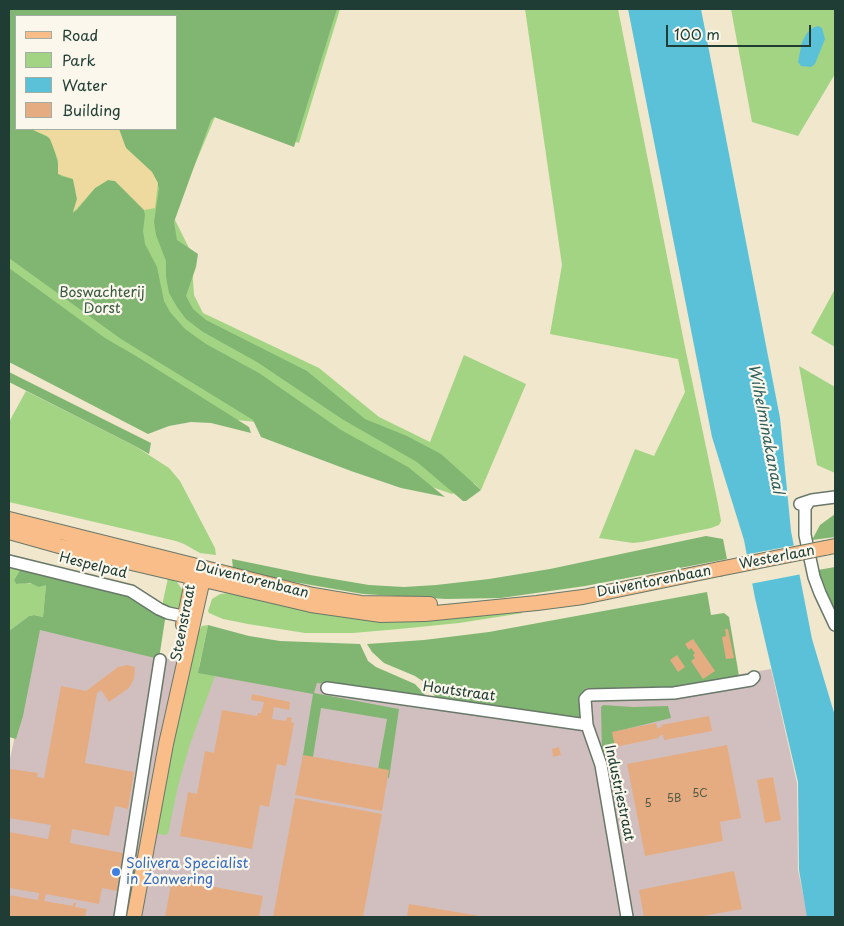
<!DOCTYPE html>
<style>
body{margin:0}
#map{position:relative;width:844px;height:926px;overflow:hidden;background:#f0e7cc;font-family:"Playpen Sans",sans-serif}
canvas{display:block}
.frame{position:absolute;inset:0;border:10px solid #1f3d34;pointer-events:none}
.legend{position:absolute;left:15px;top:15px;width:162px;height:115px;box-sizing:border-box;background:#fbf7ec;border:1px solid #a3ada2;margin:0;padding:6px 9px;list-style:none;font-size:15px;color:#1f3d34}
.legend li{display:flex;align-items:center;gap:10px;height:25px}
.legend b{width:25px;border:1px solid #a3ada2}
.scale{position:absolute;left:666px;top:25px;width:145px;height:22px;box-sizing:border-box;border:2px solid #1f3d34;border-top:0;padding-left:6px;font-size:15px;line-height:18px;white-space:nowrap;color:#1f3d34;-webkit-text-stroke:4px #fbf7ec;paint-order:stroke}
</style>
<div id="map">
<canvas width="844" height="926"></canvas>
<div class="frame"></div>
<ul class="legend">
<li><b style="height:6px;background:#f8bd89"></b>Road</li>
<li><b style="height:14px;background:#a2d484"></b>Park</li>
<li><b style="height:14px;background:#5bc1d9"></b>Water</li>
<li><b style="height:14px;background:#e5ac81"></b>Building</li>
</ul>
<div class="scale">100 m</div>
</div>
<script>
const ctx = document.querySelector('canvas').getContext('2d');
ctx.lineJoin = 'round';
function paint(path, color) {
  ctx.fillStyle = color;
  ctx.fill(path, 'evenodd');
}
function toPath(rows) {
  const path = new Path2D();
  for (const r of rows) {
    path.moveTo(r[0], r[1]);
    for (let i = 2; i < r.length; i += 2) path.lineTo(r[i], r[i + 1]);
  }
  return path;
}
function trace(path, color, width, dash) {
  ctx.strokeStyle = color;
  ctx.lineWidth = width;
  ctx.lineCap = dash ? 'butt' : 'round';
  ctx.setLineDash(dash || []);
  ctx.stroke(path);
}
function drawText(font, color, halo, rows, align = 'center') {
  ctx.font = font + ' "Playpen Sans",sans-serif';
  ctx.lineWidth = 4.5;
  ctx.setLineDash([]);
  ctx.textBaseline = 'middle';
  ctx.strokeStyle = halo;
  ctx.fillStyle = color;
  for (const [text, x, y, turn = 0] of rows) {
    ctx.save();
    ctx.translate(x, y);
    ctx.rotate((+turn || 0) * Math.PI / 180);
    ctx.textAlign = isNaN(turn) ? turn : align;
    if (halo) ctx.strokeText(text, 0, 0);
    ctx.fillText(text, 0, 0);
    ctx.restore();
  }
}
paint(toPath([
 [38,625,200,667,578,716,580,681,717,678,771,669,797,783,798,870,808,917,9,917,9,764]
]), '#d1bfbf');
paint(toPath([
 [9,9,340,9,299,143,215,117,173,216,191,252,194,295,203,313,319,368,379,417,430,442,464,355,526,384,481,490,474,483,452,494,345,457,256,422,218,418,9,358],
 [16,16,176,16,176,129,16,129],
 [525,9,618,9,685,347,718,504,721,521,719,525,711,528,642,542,633,543,599,538,635,449,654,456,685,392,678,359,550,334,562,265],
 [731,9,835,9,835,74,798,136,752,122],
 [835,289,835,347,811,333],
 [799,366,835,387,835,473,817,465],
 [26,391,135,446,169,468,180,481,215,548,216,555,200,553,184,544,176,541,9,502,9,422],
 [9,567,20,570,14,580,16,584,25,583,46,585,43,617,34,615,29,616,9,631],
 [168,578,177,582,185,594,182,607,176,608,163,605,163,601],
 [229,593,254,599,520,612,523,613,459,623,399,629,353,633,305,633,248,624,223,619,209,613,208,611,212,599,220,594],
 [208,625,198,672,215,676,190,744,178,786,168,834,165,835,155,833,169,745,198,632,202,626]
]), '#a2d484');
paint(toPath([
 [9,9,337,9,294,147,214,117,211,120,174,222,177,240,198,254,196,267,186,296,193,309,206,320,307,371,365,419,407,436,441,454,481,490,466,501,463,501,417,462,342,419,257,362,203,332,186,319,177,307,169,293,166,277,166,261,156,235,154,222,159,188,152,172,124,146,119,129,176,129,176,16,16,16,16,45,15,49,16,55,16,129,31,129,50,138,53,144,61,176,73,179,77,199,73,211,77,210,95,188,108,180,115,181,143,207,145,215,143,231,145,244,157,267,164,301,170,312,185,329,206,344,259,373,341,430,408,467,445,497,401,488,351,471,261,437,253,420,121,339,9,258],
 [9,268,105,338,136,356,249,427,251,433,211,423,191,422,169,426,148,434,9,362],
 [9,372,151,443,149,454,135,446,9,382],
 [835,514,835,537,812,540,820,525],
 [706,536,723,539,727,559,585,586,501,598,446,599,363,594,288,581,233,568,232,559,310,575,369,585,404,587,436,585,489,579,550,569],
 [835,567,835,612,818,570],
 [20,570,117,594,135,596,166,613,159,659,40,630,23,716,16,739,9,737,9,631,29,616,34,615,43,617,46,585,39,587,30,583,16,584,14,580],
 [707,592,711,615,724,613,729,617,739,676,682,688,586,688,584,691,582,720,436,698,427,684,415,676,384,663,372,652,367,644,424,640,489,632],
 [208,625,249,636,280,641,360,644,368,661,376,667,415,684,427,697,317,683,314,693,399,709,389,778,377,775,387,719,321,708,312,763,302,761,313,694,198,673],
 [603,705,633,707,668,706,671,718,614,732,616,752,602,754,601,707]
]), '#81b672');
paint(toPath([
 [31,129,119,129,126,148,152,172,158,183,155,208,144,210,115,181,108,180,95,188,73,213,77,199,73,179,58,174,58,160,50,139,47,136]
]), '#eeda9e');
paint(toPath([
 [628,9,701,9,780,418,791,531,812,639,835,716,835,917,807,917,799,870,798,782,755,598,744,540,712,437],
 [818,26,822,28,825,39,815,64,811,67,801,66,798,62,802,42,807,33,812,28]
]), '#5bc1d9');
paint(toPath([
 [796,545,802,574,750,584,744,555]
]), '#f0e7cc');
paint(toPath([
 [725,629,728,629,734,658,726,659,722,637,726,636],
 [693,639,715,671,703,679,691,661,695,658,693,655,695,653,691,648,689,650,685,644],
 [677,655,685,667,678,672,670,660],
 [127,665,135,667,134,679,129,688,109,702,101,690,97,693,85,763,134,772,128,809,115,806,109,836,72,829,70,843,123,853,117,891,102,888,99,904,46,894,44,901,73,906,73,903,76,903,75,907,87,909,85,917,9,917,9,895,38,900,39,893,9,888,9,832,48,839,51,825,9,818,10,769,38,773,37,777,44,778,61,686,86,691,118,667],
 [252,694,290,702,289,710,274,707,272,719,286,721,287,717,292,718,291,722,294,723,286,766,277,764,269,807,260,805,252,849,180,836,188,792,197,794,205,751,214,753,222,710,257,716,258,713,261,713,264,702,251,700],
 [709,716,712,731,664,740,663,735,659,736,659,738,615,747,612,732,656,723,657,728,662,727,661,725],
 [727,745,741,818,720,822,723,841,645,856,627,764],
 [559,747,561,755,553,757,552,749],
 [303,755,389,770,382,811,295,795],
 [773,777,781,820,765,823,757,780],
 [295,798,382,814,363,917,273,917],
 [734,871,742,909,698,917,644,917,639,890],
 [172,879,263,896,259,917,165,917],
 [409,904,480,916,480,917,407,917]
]), '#e5ac81');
const minor = toPath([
 [808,503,805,508,805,535,814,577,820,593,835,625],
 [800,504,812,500,835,497],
 [9,561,131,591,159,609,168,613,192,618],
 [327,688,587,725],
 [120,917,160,660],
 [627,917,601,765,587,725,585,699,589,695,674,693,751,680,754,677]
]);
const major = toPath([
 [9,519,313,595,361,603,430,604],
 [9,532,59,546,311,605,381,615,425,614,537,603,583,597,719,569],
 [825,548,835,546],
 [183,625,193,577,197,569],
 [134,917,166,744,203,579,201,572]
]);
trace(minor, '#687869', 14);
trace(major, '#687869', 16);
trace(minor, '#fff', 11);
trace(major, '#f8bd89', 14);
const majorBridge = toPath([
 [719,569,825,548]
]);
trace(majorBridge, '#687869', 16, []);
trace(majorBridge, '#f8bd89', 14);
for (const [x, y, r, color] of [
 [116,872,5,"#3f7fe0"]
]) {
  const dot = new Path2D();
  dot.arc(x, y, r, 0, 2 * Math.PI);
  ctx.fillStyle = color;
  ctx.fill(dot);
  trace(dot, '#fbf7ec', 2);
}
drawText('11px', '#505947', null, [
 ["5C",700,794],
 ["5B",674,799],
 ["5",648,804]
]);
drawText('14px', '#395b44', '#fbf7ec', [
 ["Boswachterij",102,293],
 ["Dorst",102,309]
]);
drawText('14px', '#1f3d34', '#fbf7ec', [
 ["Westerlaan",777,558,-11],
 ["Hespelpad",93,566,14],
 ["Duiventorenbaan",252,580,14],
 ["Duiventorenbaan",654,582,-11],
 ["Steenstraat",184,623,-79],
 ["Houtstraat",459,692,8],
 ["Industriestraat",619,793,78]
]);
drawText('14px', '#366cbe', '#fbf7ec', [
 ["Solivera Specialist",126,864],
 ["in Zonwering",126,880]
], 'left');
drawText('italic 15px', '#2e5e5d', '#fbf7ec', [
 ["Wilhelminakanaal",765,429,79]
]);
</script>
